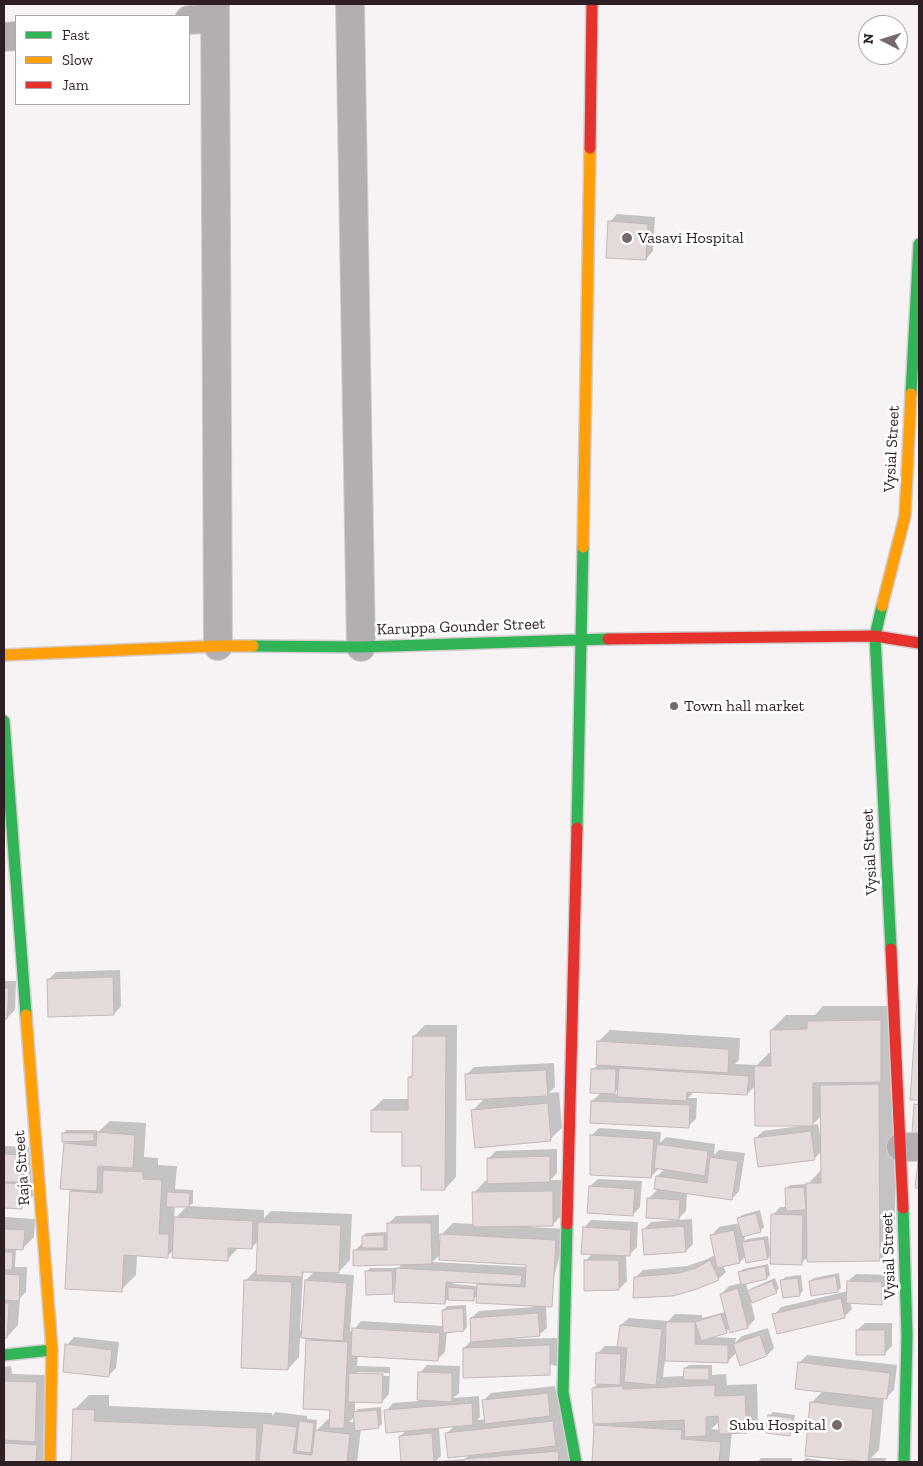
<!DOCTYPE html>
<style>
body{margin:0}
#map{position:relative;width:923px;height:1466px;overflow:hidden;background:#f7f3f4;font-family:"Zilla Slab",serif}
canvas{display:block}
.frame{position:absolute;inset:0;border:5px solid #2e1f24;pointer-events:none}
.legend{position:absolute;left:15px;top:15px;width:175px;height:90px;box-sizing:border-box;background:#fff;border:1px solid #aba5a7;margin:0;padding:6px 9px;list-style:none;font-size:15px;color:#2e1f24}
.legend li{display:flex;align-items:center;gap:10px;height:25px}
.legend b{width:25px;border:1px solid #aba5a7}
.north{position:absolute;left:858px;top:15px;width:50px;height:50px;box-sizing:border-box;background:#fff;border:1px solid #aba5a7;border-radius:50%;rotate:275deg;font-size:14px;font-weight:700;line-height:20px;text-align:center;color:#2e1f24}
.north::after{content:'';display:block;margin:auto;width:18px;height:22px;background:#74696d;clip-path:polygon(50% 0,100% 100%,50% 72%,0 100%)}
</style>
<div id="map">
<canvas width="923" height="1466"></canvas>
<div class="frame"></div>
<ul class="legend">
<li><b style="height:6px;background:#30b455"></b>Fast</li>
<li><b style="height:6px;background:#ff9f0a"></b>Slow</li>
<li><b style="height:6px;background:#e5322d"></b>Jam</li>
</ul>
<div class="north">N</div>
</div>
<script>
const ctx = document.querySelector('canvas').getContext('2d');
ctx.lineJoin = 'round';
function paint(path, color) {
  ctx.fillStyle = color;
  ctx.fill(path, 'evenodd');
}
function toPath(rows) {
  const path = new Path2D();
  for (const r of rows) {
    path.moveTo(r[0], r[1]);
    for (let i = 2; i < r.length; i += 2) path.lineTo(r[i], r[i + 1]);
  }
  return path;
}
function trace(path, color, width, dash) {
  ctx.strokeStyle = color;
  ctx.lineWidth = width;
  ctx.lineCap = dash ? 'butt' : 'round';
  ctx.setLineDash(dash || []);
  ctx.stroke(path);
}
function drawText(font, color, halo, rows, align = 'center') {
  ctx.font = font + ' "Zilla Slab",serif';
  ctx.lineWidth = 5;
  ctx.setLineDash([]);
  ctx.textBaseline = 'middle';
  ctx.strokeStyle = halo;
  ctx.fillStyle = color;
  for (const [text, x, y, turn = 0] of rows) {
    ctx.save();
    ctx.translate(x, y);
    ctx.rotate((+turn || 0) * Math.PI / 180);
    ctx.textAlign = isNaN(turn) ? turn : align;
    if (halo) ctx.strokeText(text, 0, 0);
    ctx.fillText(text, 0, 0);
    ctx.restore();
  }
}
paint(toPath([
 [617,214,655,217,653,251,646,259,610,222],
 [120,970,121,1006,114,1014,48,980,56,972],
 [4,981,16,981,15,1010,7,1018,4,1018],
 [919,985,919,1099,912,1099],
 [823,1006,895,1006,895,1245,880,1260,809,1256,801,1263,772,1254,768,1258,746,1256,740,1262,723,1266,726,1272,718,1279,635,1278,643,1270,687,1266,705,1260,715,1255,712,1235,719,1227,740,1223,738,1218,742,1215,760,1210,764,1227,760,1231,744,1235,745,1241,747,1239,768,1236,770,1251,773,1215,780,1207,787,1207,786,1189,790,1185,808,1184,822,1169,822,1151,814,1159,755,1139,763,1131,801,1126,756,1085,747,1094,695,1091,688,1098,697,1098,696,1119,688,1126,592,1101,602,1092,592,1069,597,1066,599,1041,610,1030,740,1038,739,1060,735,1064,757,1065,771,1051,771,1030,786,1015,815,1015],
 [619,1088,618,1094,613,1094],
 [821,1116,822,1136,820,1136,818,1124,812,1125],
 [425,1025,457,1025,456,1177,445,1189,422,1165,403,1131,372,1110,383,1099,409,1099,409,1078,414,1074,414,1036],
 [554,1063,555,1087,549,1093,559,1092,562,1128,550,1139,472,1111,485,1098,466,1075,474,1067],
 [919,1101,919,1131,913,1131,916,1105],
 [110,1121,146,1123,144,1157,158,1158,158,1165,177,1166,175,1189,193,1190,193,1203,189,1206,264,1210,264,1218,271,1211,352,1214,350,1260,337,1274,354,1275,350,1331,353,1331,361,1321,444,1326,443,1310,447,1306,466,1305,467,1327,464,1330,447,1331,445,1352,438,1359,358,1355,357,1366,390,1367,389,1394,382,1402,355,1401,355,1412,358,1409,381,1407,382,1424,378,1427,361,1429,357,1462,72,1462,74,1410,89,1395,109,1395,109,1406,272,1413,272,1416,276,1412,307,1416,307,1419,317,1420,316,1431,328,1419,331,1419,332,1409,307,1341,311,1338,300,1337,299,1357,288,1369,246,1280,258,1268,259,1240,252,1247,239,1247,227,1260,174,1250,167,1256,137,1255,136,1275,121,1290,71,1191,74,1188,65,1144,69,1141,63,1134,66,1130,97,1130,97,1133],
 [175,1206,187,1206,174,1219],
 [306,1271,315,1271,306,1280,303,1330,300,1330,303,1274],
 [357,1372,389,1373,389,1376,357,1375],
 [355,1416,355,1422,349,1422],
 [599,1128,661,1132,660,1143,666,1137,715,1144,714,1155,719,1150,745,1153,739,1191,732,1199,687,1193,686,1211,677,1220,692,1219,693,1244,686,1251,643,1230,651,1222,676,1220,676,1218,648,1199,658,1189,657,1176,665,1169,659,1168,651,1177,591,1136],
 [4,1146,29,1147,33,1196,21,1208,4,1207],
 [557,1149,557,1173,550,1180,564,1180,564,1213,552,1225,530,1225,530,1227,567,1229,546,1306,547,1328,539,1335,515,1337,515,1339,557,1338,557,1366,464,1348,472,1340,471,1318,479,1311,534,1307,534,1305,477,1295,473,1300,449,1298,444,1303,396,1289,392,1292,366,1272,370,1268,396,1268,396,1270,402,1264,354,1251,363,1243,363,1236,366,1233,388,1232,388,1224,396,1216,439,1215,439,1244,441,1244,442,1234,453,1223,474,1224,474,1193,485,1181,488,1181,488,1159,496,1151],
 [441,1254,528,1264,528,1267,432,1262],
 [453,1281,480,1282,478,1286,453,1284],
 [598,1179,642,1181,640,1207,633,1215,590,1186],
 [4,1217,35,1219,34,1237,22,1249,16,1248,15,1267,27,1267,26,1292,20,1298,18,1325,7,1337,4,1337],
 [591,1220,638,1222,637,1247,629,1255,626,1254,627,1281,619,1289,585,1261,593,1253,584,1228],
 [768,1264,770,1275,767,1278,746,1283,748,1292,752,1288,775,1278,779,1288,776,1292,751,1302,755,1319,748,1327,731,1331,730,1328,726,1332,710,1337,736,1338,735,1343,742,1336,768,1328,774,1348,767,1355,737,1352,728,1361,665,1359,663,1377,685,1376,685,1368,689,1365,712,1365,712,1375,726,1374,727,1385,757,1384,758,1420,747,1432,732,1432,729,1461,728,1462,593,1462,596,1424,593,1388,599,1383,597,1354,605,1346,619,1346,621,1325,629,1318,668,1321,675,1314,702,1315,702,1318,726,1312,721,1294,729,1286,742,1283,740,1272,743,1269],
 [720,1421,720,1430,711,1429],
 [839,1273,841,1288,838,1291,810,1281,814,1278],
 [856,1274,889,1275,889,1296,881,1303,850,1302,852,1309,844,1317,774,1315,781,1307,848,1291,848,1281],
 [801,1275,803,1291,799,1295,782,1281,785,1277],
 [865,1323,892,1323,892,1346,884,1354,857,1330],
 [74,1337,119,1342,116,1368,108,1376,67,1345],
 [807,1355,897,1365,894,1390,886,1398,884,1398,879,1450,871,1458,886,1458,885,1462,853,1462,855,1460,811,1403,823,1391,799,1363],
 [427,1365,460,1366,459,1393,453,1398,479,1396,480,1417,477,1420,486,1419,484,1400,491,1393,555,1386,571,1462,402,1462,400,1436,407,1430,386,1411,393,1403,419,1401,420,1373],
 [454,1426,446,1434,470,1454,465,1459,436,1461,441,1456,439,1427],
 [11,1366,12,1374,45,1375,43,1462,4,1462,4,1367],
 [773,1412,795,1415,793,1431,789,1435,769,1416],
 [761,1458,792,1458,792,1462,758,1462],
 [806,1458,824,1461,824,1462,802,1462],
 [846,1461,846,1462,829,1462]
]), '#0003');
const building = toPath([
 [608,221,648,224,646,260,606,258,608,221],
 [113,977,114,1015,48,1017,47,979,113,977],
 [918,985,919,985,919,1100,910,1100,918,985],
 [4,988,9,988,7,1019,4,1019,4,988],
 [881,1020,881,1082,813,1083,813,1126,755,1126,754,1066,771,1066,770,1030,807,1029,807,1021,881,1020],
 [413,1036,446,1036,445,1190,421,1190,421,1166,402,1166,402,1132,371,1132,371,1110,408,1110,408,1077,412,1077,413,1036],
 [597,1041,729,1049,728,1073,596,1065,597,1041],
 [619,1068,749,1076,747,1095,687,1092,686,1101,617,1097,619,1068],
 [591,1069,616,1069,615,1094,590,1093,591,1069],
 [546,1070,548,1096,466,1100,465,1074,546,1070],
 [879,1084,880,1261,807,1262,806,1183,821,1183,820,1085,879,1084],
 [591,1101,690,1105,689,1128,590,1123,591,1101],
 [548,1103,551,1141,475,1148,471,1110,548,1103],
 [914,1104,919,1105,919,1133,912,1132,914,1104],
 [811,1131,815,1160,758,1167,754,1138,811,1131],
 [97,1132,135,1135,133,1168,98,1166,97,1191,60,1189,64,1143,96,1146,97,1132],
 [62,1133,94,1133,94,1141,62,1142,62,1133],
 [590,1135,654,1139,651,1178,590,1175,590,1135],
 [657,1144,708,1151,705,1176,654,1168,657,1144],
 [4,1154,22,1155,21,1182,4,1182,4,1154],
 [550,1156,550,1182,487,1184,487,1158,550,1156],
 [710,1157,738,1161,732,1200,654,1189,656,1176,707,1183,710,1157],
 [918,1160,919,1160,919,1188,915,1188,918,1160],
 [103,1170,143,1172,143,1179,162,1180,159,1234,169,1234,168,1258,124,1255,122,1292,65,1289,70,1191,102,1193,103,1170],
 [4,1183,23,1184,22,1209,4,1208,4,1183],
 [589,1186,635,1189,633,1216,587,1213,589,1186],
 [804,1187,806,1210,786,1211,785,1188,804,1187],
 [553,1191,553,1226,473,1227,472,1192,553,1191],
 [167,1192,190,1193,189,1207,166,1207,167,1192],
 [647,1198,680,1200,679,1220,646,1218,647,1198],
 [756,1213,761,1232,742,1237,737,1218,756,1213],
 [771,1214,803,1215,802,1265,770,1264,771,1214],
 [174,1217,253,1221,252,1249,228,1248,228,1261,172,1258,174,1217],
 [258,1222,341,1225,339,1273,302,1272,302,1277,256,1275,258,1222],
 [387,1223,431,1223,432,1264,353,1266,353,1250,387,1250,387,1223],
 [684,1226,686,1252,644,1255,642,1229,684,1226],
 [583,1227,631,1230,630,1256,581,1254,583,1227],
 [4,1229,25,1230,23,1250,4,1249,4,1229],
 [734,1230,740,1263,717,1268,710,1235,734,1230],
 [440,1234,556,1240,552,1307,476,1303,477,1284,525,1287,526,1265,439,1260,440,1234],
 [384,1235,384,1248,362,1248,362,1236,384,1235],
 [764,1239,768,1259,746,1263,742,1242,764,1239],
 [4,1252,13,1252,12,1270,4,1270,4,1252],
 [584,1260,619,1260,619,1290,584,1291,584,1260],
 [710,1260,719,1280,697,1289,673,1296,633,1298,634,1277,679,1273,696,1268,710,1260],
 [765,1266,767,1279,741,1285,738,1272,765,1266],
 [396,1268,522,1275,521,1285,446,1282,445,1304,394,1302,396,1268],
 [365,1271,392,1271,393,1294,366,1295,365,1271],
 [4,1274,20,1275,19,1301,4,1300,4,1274],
 [836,1276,838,1292,811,1296,809,1281,836,1276],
 [798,1278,800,1296,783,1298,780,1280,798,1278],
 [244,1280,292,1282,288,1370,241,1368,244,1280],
 [305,1280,347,1283,343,1341,301,1338,305,1280],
 [772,1281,777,1293,752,1303,747,1291,772,1281],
 [847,1281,882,1282,882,1305,846,1303,847,1281],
 [448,1287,474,1289,474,1301,448,1300,448,1287],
 [738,1288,748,1328,730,1333,720,1294,738,1288],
 [841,1298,845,1318,777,1334,772,1314,841,1298],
 [4,1303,9,1304,7,1338,4,1338,4,1303],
 [463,1308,464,1331,443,1333,442,1310,463,1308],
 [538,1313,540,1336,471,1342,470,1318,538,1313],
 [721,1314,727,1333,701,1341,695,1322,721,1314],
 [666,1322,695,1322,695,1344,728,1345,728,1363,665,1361,666,1322],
 [620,1325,662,1329,656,1385,624,1382,627,1348,617,1347,620,1325],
 [352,1328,440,1333,438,1361,351,1356,352,1328],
 [856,1330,885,1330,885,1355,856,1355,856,1330],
 [760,1335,767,1356,740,1366,733,1344,760,1335],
 [306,1340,348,1342,344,1428,329,1428,330,1410,303,1409,306,1340],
 [65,1344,112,1350,109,1377,63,1372,65,1344],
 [550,1345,550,1375,463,1378,463,1348,550,1345],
 [596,1353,621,1354,620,1385,595,1384,596,1353],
 [798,1362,890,1373,887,1399,795,1389,798,1362],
 [684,1368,709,1368,709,1380,683,1380,684,1368],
 [418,1372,452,1373,452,1402,417,1400,418,1372],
 [349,1373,383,1374,382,1403,348,1402,349,1373],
 [4,1381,37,1382,35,1442,4,1440,4,1381],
 [715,1385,715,1396,745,1395,747,1433,719,1434,718,1416,706,1417,706,1436,685,1437,684,1420,593,1424,592,1388,623,1386,623,1389,715,1385],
 [548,1393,550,1416,485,1424,482,1400,548,1393],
 [810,1402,873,1409,868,1462,805,1456,810,1402],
 [472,1403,473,1425,386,1433,384,1410,472,1403],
 [73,1409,95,1410,94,1421,257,1428,256,1462,71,1462,73,1409],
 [377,1410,379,1428,355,1431,353,1412,377,1410],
 [768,1415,792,1418,790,1436,766,1433,768,1415],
 [299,1421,314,1423,311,1453,296,1451,299,1421],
 [553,1421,556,1446,448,1458,445,1433,553,1421],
 [263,1423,297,1427,293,1453,312,1455,315,1430,350,1434,347,1462,259,1462,263,1423],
 [594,1425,682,1430,681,1439,721,1442,719,1462,592,1462,594,1425],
 [432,1433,434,1462,401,1462,399,1436,432,1433],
 [4,1443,37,1445,36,1462,4,1462,4,1443],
 [558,1451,559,1462,464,1462,464,1459,558,1451]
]);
paint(building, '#e4dada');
trace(building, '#c1b8b9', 1);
const street = toPath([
 [215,4,218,646],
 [350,4,361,647],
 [189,20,215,18],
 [4,37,16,36],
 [901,1147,919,1147]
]);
const fast = toPath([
 [911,394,919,244],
 [882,606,875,636,891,949],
 [253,646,361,647,608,639],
 [4,721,26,1015],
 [577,828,583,547],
 [903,1208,907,1335,904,1462],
 [567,1224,563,1392,576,1462],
 [4,1355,52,1350]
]);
const slow = toPath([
 [583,547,590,148],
 [882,606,905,516,911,394],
 [4,655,218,646,253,646],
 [26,1015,52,1350,50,1462]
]);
const jam = toPath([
 [590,148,592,4],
 [608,639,875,636,919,643],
 [891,949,903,1208],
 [567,1224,577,828]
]);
trace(street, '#d2cecf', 30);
trace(fast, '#d2cecf', 14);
trace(slow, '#d2cecf', 14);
trace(jam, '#d2cecf', 14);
trace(street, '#b2aeb1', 28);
trace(fast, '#30b455', 11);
trace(slow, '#ff9f0a', 11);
trace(jam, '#e5322d', 11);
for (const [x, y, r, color] of [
 [627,238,6,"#74696d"],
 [674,706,5,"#74696d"],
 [837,1425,6,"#74696d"]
]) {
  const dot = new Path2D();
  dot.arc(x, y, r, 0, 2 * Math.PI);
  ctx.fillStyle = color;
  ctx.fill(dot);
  trace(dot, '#fff', 2);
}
drawText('16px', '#2e1f24', '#fff', [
 ["Vasavi Hospital",638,238],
 ["Town hall market",684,706],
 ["Subu Hospital",826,1425,"right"]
], 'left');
drawText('16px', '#2e1f24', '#fff', [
 ["Vysial Street",892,449,-87],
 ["Karuppa Gounder Street",461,627,-2],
 ["Vysial Street",870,852,-93],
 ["Raja Street",22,1168,-94],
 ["Vysial Street",889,1256,-92]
]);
</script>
